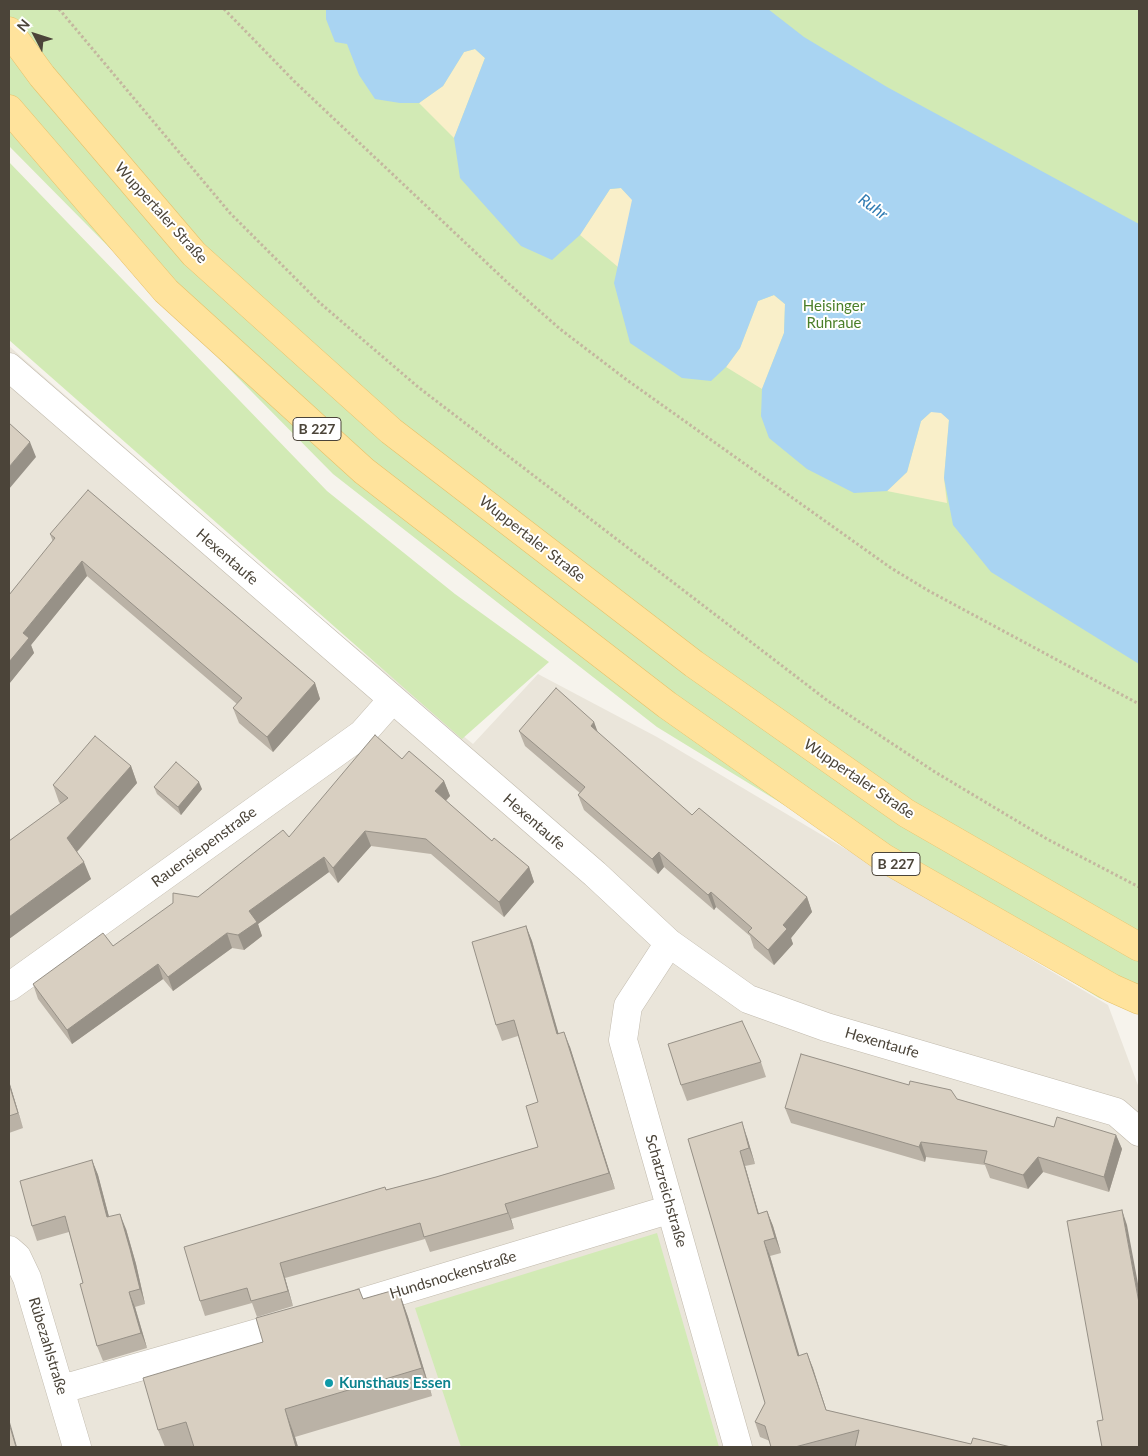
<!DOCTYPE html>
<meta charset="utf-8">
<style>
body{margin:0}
#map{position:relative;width:1148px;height:1456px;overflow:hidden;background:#f6f3ec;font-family:Lato,sans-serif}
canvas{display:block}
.frame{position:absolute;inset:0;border:10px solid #4b4439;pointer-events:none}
.north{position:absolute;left:10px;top:10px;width:50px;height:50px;-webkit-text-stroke:4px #fff;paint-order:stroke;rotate:310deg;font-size:14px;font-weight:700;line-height:20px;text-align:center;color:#4b4439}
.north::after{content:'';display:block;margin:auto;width:18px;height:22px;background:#4b4439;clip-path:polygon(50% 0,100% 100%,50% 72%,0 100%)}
</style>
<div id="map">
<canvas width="1148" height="1456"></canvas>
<div class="frame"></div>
<div class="north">N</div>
</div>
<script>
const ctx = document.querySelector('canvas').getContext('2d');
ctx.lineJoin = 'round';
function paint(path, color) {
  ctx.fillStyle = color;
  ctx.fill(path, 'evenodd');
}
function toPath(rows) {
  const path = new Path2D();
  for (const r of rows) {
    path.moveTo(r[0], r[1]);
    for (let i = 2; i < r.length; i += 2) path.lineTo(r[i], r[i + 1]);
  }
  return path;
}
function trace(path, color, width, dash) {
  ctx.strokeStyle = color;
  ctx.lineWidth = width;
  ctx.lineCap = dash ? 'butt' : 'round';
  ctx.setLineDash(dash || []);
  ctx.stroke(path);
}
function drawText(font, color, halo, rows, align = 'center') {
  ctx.font = font + ' Lato,sans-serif';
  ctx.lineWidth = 4;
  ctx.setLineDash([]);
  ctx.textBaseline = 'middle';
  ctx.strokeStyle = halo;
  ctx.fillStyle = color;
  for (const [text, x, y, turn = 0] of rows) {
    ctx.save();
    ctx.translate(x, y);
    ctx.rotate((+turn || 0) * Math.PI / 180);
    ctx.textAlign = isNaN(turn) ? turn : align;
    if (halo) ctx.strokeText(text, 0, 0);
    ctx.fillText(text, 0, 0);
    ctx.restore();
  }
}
paint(toPath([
 [9,346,305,605,473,744,538,674,657,737,1108,1005,1139,1088,1139,1447,9,1447]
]), '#eae5da');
paint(toPath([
 [9,9,1139,9,1139,1013,1099,998,657,727,333,474,9,146],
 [9,162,327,491,455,594,549,662,462,739,9,340],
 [657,1233,719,1447,461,1447,415,1308]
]), '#d2eab5');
paint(toPath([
 [475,49,485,58,454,138,419,103,443,86,464,52],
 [621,188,633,200,618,267,580,235,610,189],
 [774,295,785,304,784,333,762,389,726,367,740,348,758,301],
 [931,412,941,412,949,420,944,478,947,503,887,491,907,472,921,421]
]), '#f9efc9');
paint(toPath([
 [326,9,768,9,804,37,887,87,1139,224,1139,664,991,572,953,525,944,478,949,420,941,413,931,412,921,421,907,472,887,491,854,493,807,469,769,438,761,416,762,389,784,333,785,304,774,295,758,301,740,348,726,367,711,381,682,378,630,343,614,283,632,200,621,188,610,189,580,235,552,260,521,246,460,178,454,138,485,58,475,49,464,52,443,86,419,103,400,103,375,99,359,75,347,44,335,42,326,19]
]), '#a9d4f2');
const minor = toPath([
 [9,367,595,874,669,943,748,999,826,1027,1116,1112,1139,1132],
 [669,943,628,1006,623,1040,738,1447],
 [9,987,362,734,392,700],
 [9,1250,17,1257,27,1278,77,1447],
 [363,1302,671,1209],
 [62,1389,296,1322]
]);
const primary = toPath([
 [9,31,42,76,194,254,391,431,694,664,906,813,1139,947],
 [9,109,166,291,364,471,667,705,884,858,1112,988,1139,1000]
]);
trace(minor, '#c2bbae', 29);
trace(primary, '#e6c16a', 29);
trace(toPath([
 [59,9,230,213,320,303,418,387,828,701,935,772,1047,839,1139,887],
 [224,9,296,83,509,284,560,329,627,380,891,568,929,591,1139,704]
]), '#c4b79f', 3, [2.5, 2.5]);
trace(minor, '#fff', 28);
trace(primary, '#ffe39c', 28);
paint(toPath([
 [50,534,315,683,320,699,273,752,239,723,233,708,237,704,87,576,31,645,34,653,9,684,9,595,53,542],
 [594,722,597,732,692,815,807,897,812,912,791,938,793,944,774,965,754,948,750,936,716,907,714,910,664,867,658,874,584,810,578,795,580,793,525,746,519,731],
 [402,759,444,781,450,796,446,801,492,841,529,867,534,882,504,917,431,854,371,846,338,883,329,872,258,924,262,936,244,950,232,948,173,991,163,979,72,1044,38,999,33,984,113,946,198,897,289,837],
 [131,766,137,783,77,852,91,879,9,939,9,841,61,804,59,802,53,785],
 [154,787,202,789,181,815,157,794],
 [526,926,532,941,558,1033,570,1047,615,1189,511,1219,514,1229,430,1252,425,1239,285,1278,293,1306,257,1317,252,1303,205,1316,200,1301,386,1190,436,1177,538,1147,538,1102,518,1036,502,1041,496,1025],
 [761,1062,766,1077,687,1101,681,1085],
 [9,1081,23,1128,9,1133],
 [957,1099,1054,1127,1116,1135,1122,1149,1109,1192,1043,1172,1028,1189,990,1178,985,1165,926,1157,925,1162,791,1123,785,1108],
 [747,1137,755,1164,745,1166,759,1214,767,1211,773,1226,781,1253,770,1256,799,1356,807,1353,826,1410,971,1444,1011,1447,771,1447,770,1441,760,1437,755,1422,765,1403,688,1139],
 [92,1160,98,1175,109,1217,126,1229,136,1264,145,1304,135,1307,147,1348,103,1361,97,1346,83,1283,69,1232,37,1241,32,1226],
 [398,1289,408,1317,432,1396,295,1437,298,1447,165,1447,158,1430,263,1342,363,1299]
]), '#bab2a6');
paint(toPath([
 [30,442,36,457,9,489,9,467],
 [82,561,87,576,31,645,34,653,9,684,9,662,23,633],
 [315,683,320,699,273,752,267,737],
 [594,722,600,738,591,726],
 [131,766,137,783,73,856,67,838],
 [444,781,450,796,440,806,435,791],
 [199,782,202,789,181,815,178,807],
 [365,831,371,846,338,883,333,868],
 [659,852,664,867,658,874,652,859],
 [324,857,329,872,258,924,262,936,244,950,238,935,249,911],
 [84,862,91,879,9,939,9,917],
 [529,867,534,882,504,917,499,902],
 [711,892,716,907,714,910,708,895],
 [807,897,812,912,791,938,793,944,774,965,768,950,783,925],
 [526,926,532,941,563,1049,557,1034],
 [227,933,232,948,173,991,168,977],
 [158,964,163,979,72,1044,67,1030],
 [564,1032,570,1047,615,1189,609,1173],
 [9,1081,23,1128,9,1084],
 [742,1122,747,1137,755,1164,749,1148],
 [1116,1135,1122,1149,1109,1192,1104,1177],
 [921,1142,926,1157,925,1162,919,1147],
 [740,1151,745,1166,763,1229,758,1214],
 [1038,1157,1043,1172,1028,1189,1023,1175],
 [92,1160,98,1175,113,1232,107,1217],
 [505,1204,511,1219,514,1229,508,1213],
 [1122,1210,1127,1225,1139,1289,1139,1303],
 [767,1211,773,1226,781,1253,775,1238],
 [120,1214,126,1229,136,1264,145,1304,140,1289],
 [764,1241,770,1256,804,1371,798,1356],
 [280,1263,285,1278,293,1306,288,1291],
 [398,1289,408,1317,432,1396,422,1368],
 [129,1292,135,1307,147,1348,141,1333],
 [807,1353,813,1368,831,1425],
 [285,1409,295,1437,298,1447,296,1447],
 [9,1419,17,1447,16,1447,9,1423]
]), '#979187');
const building = toPath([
 [9,423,30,442,9,467,9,423],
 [88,490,315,683,267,737,233,708,242,698,82,561,23,633,29,638,9,662,9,595,55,538,50,534,88,490],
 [556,688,594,722,591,726,692,815,699,808,807,897,783,925,787,929,768,950,748,932,752,928,711,892,708,895,659,852,652,859,578,795,585,787,519,731,556,688],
 [375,735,402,759,409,751,444,781,435,791,492,841,494,838,529,867,499,902,426,839,365,831,333,868,324,857,249,911,257,922,238,935,227,933,168,977,158,964,67,1030,33,984,103,933,113,946,173,903,173,893,198,897,283,830,289,837,375,735],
 [95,736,131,766,67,838,84,862,9,917,9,841,68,798,53,785,95,736],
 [176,762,199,782,178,807,154,787,176,762],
 [526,926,557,1034,564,1032,609,1173,505,1204,508,1213,424,1237,420,1223,280,1263,288,1291,251,1301,247,1288,200,1301,184,1247,385,1187,386,1190,436,1177,538,1147,526,1106,538,1102,514,1020,496,1025,472,942,526,926],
 [742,1021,761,1062,681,1085,668,1044,742,1021],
 [801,1054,909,1085,910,1081,951,1090,957,1099,1054,1127,1057,1117,1116,1135,1104,1177,1038,1157,1023,1175,984,1163,987,1151,921,1142,919,1147,785,1108,801,1054],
 [9,1084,18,1113,9,1116,9,1084],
 [742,1122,749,1148,740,1151,758,1214,767,1211,775,1238,764,1241,798,1356,807,1353,826,1410,971,1444,973,1438,1011,1447,855,1447,859,1430,795,1447,771,1447,765,1426,755,1422,765,1403,688,1139,742,1122],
 [92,1160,107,1217,120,1214,130,1249,140,1289,129,1292,141,1333,97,1346,80,1284,83,1283,65,1216,32,1226,20,1181,92,1160],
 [1122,1210,1139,1303,1139,1447,1102,1447,1097,1421,1103,1420,1067,1221,1122,1210],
 [359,1289,363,1299,398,1289,422,1368,285,1409,296,1447,194,1447,186,1422,158,1430,143,1378,263,1342,256,1318,359,1289],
 [9,1423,16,1447,9,1447,9,1423]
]);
paint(building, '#d8cfc1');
trace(building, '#979187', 1);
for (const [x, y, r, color] of [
 [329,1383,5,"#0f9aa8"]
]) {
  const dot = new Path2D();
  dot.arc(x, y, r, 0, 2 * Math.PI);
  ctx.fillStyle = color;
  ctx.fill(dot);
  trace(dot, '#fff', 2);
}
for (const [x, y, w] of [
 [317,429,48],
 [896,864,48]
]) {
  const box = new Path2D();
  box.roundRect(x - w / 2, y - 11.5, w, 23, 4);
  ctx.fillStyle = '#fff';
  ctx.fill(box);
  trace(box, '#4b4439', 1);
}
drawText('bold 14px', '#4b4439', null, [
 ["B 227",317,429],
 ["B 227",896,864]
]);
drawText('15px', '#4b4439', '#fff', [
 ["Wuppertaler Straße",161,213,48],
 ["Wuppertaler Straße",532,539,38],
 ["Hexentaufe",227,557,41],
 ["Wuppertaler Straße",859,779,34],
 ["Hexentaufe",534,822,41],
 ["Rauensiepenstraße",204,847,-36],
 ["Hexentaufe",882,1043,16],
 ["Schatzreichstraße",666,1191,74],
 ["Hundsnockenstraße",453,1275,-17],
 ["Rübezahlstraße",48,1346,73]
]);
drawText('15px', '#4a7f2a', '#fff', [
 ["Heisinger",834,306],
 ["Ruhraue",834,323]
]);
drawText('bold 15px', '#0d838f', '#fff', [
 ["Kunsthaus Essen",339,1383]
], 'left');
drawText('italic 16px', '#2e7ab2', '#fff', [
 ["Ruhr",873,207,36]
]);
</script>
